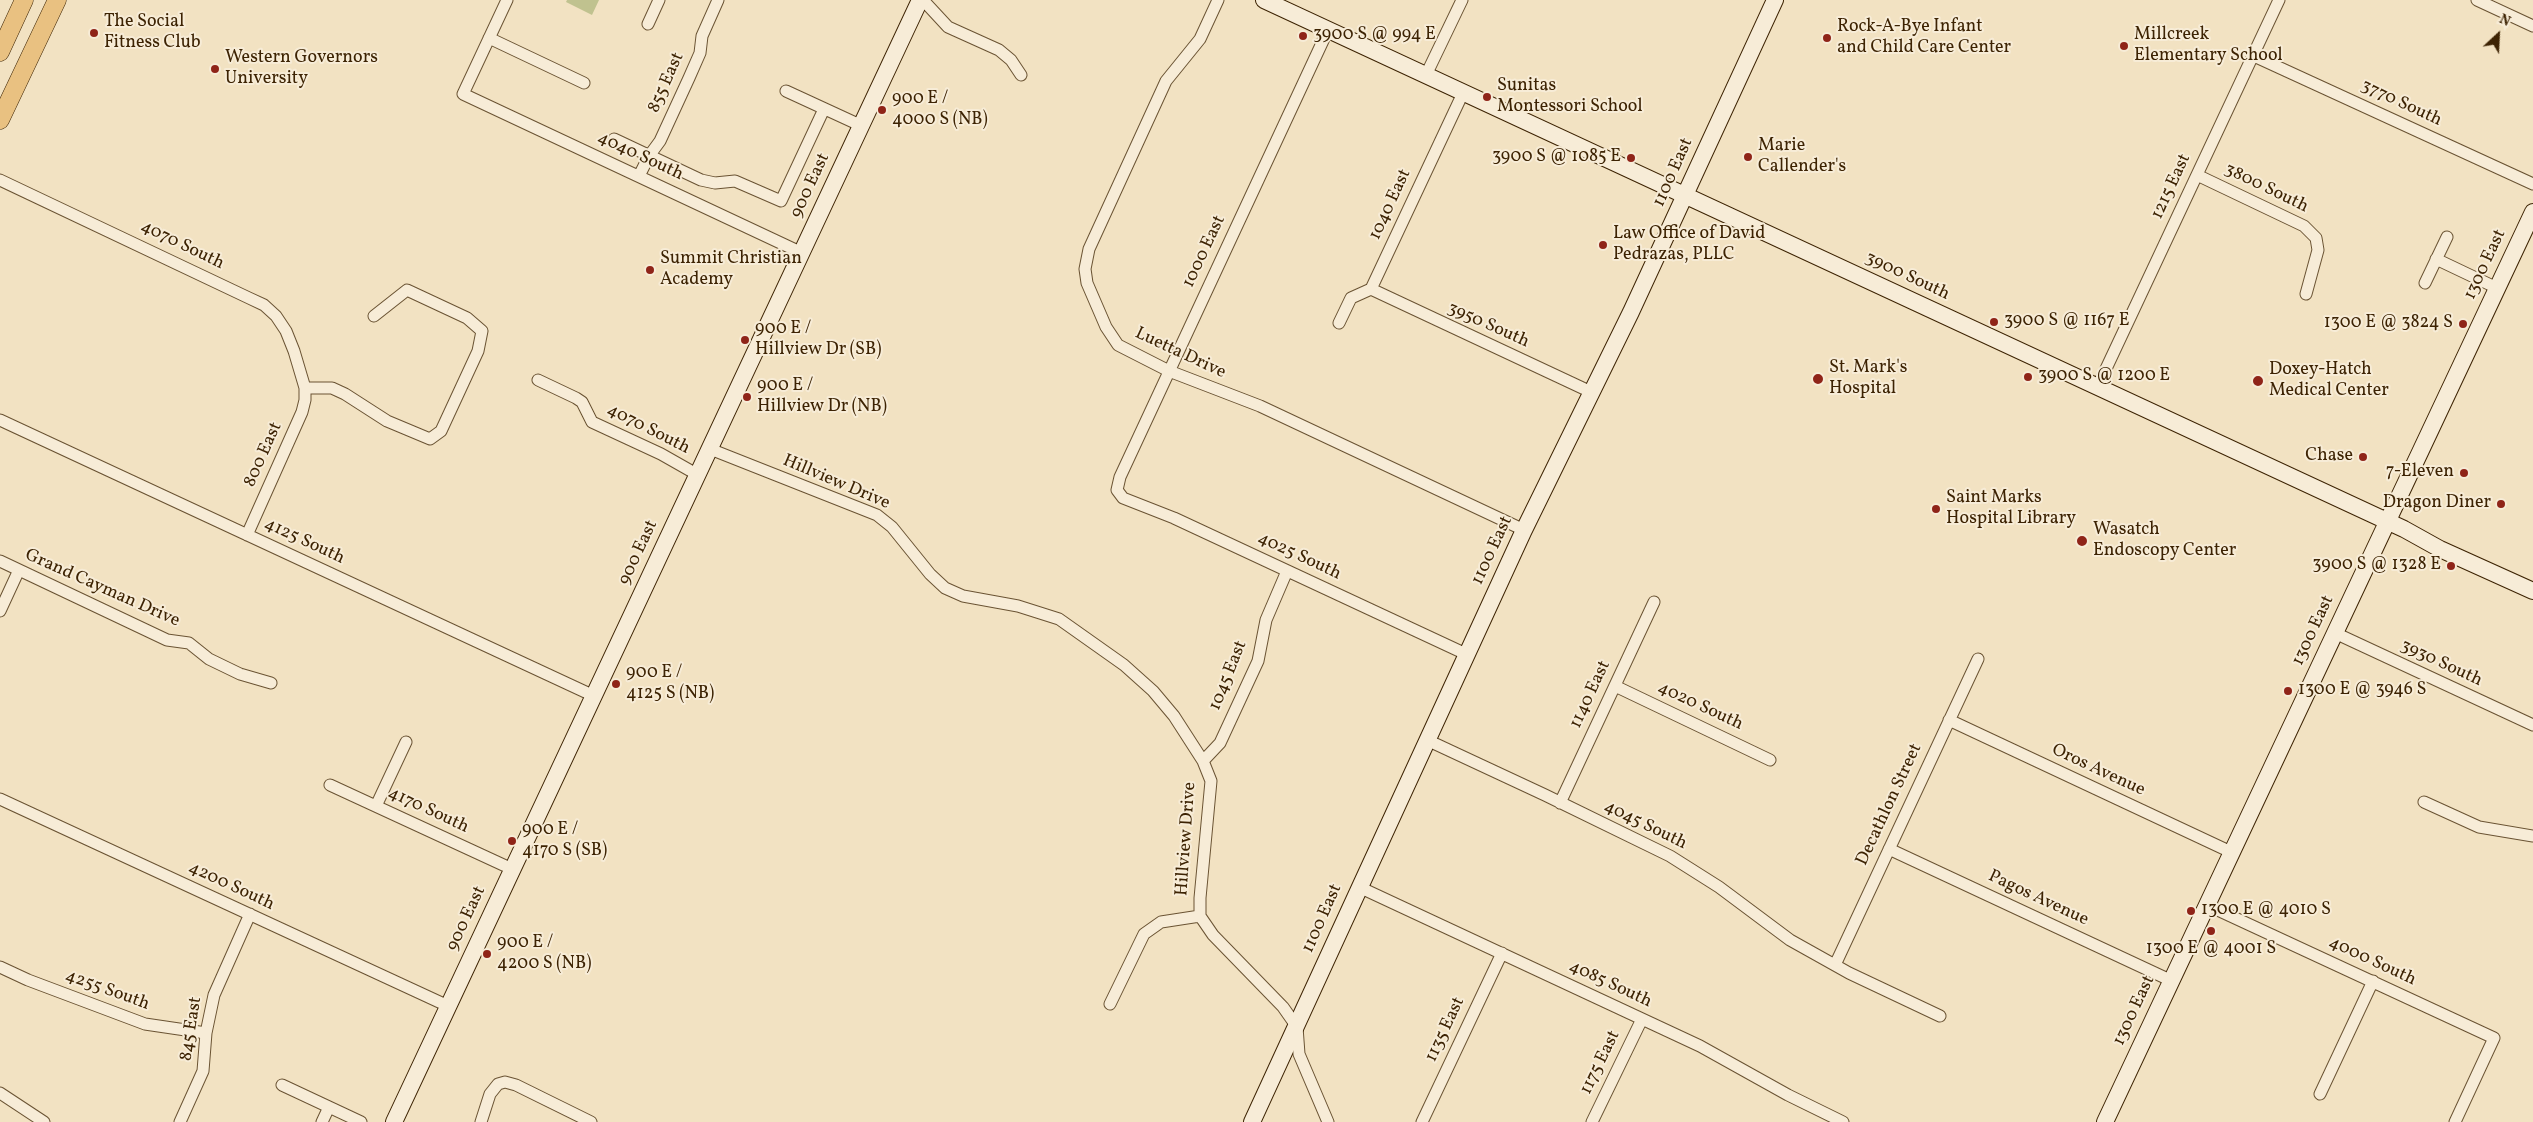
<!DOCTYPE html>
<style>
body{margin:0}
#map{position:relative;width:2533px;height:1122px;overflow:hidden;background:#f2e2c2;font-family:Vollkorn,serif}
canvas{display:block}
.north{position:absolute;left:2473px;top:10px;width:50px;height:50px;-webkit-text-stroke:4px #f7ecd7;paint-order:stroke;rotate:25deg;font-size:14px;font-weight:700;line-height:20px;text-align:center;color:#3d2303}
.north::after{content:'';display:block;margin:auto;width:18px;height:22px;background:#3d2303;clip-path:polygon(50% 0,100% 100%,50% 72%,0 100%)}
</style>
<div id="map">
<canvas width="2533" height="1122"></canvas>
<div class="north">N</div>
</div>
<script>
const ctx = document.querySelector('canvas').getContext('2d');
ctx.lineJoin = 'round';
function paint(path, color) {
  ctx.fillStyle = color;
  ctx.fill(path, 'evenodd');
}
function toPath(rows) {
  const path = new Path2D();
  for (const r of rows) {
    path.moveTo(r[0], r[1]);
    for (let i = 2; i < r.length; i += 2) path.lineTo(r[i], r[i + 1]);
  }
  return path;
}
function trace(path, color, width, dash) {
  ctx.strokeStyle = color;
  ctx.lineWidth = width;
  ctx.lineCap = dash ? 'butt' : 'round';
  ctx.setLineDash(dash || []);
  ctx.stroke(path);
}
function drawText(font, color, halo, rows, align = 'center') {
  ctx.font = font + ' Vollkorn,serif';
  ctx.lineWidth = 4;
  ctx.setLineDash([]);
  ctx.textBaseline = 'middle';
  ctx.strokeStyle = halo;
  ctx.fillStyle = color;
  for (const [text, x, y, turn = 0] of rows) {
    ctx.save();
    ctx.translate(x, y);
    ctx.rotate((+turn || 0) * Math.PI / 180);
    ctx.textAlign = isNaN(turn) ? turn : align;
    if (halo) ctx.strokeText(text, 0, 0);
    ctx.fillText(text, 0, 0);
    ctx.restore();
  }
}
paint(toPath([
 [567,0,599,0,592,15,566,2]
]), '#c0c28f');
const street = toPath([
 [507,0,463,94,802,253],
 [923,0,948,27,999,50,1011,60,1021,75],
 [1218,0,1200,39,1166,81,1089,249,1085,269,1087,283,1106,327,1118,345,1169,371,1260,406,1524,530],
 [2477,0,2533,26],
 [648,24,659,0],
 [1328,30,1120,477,1117,490,1123,498,1174,518,1468,655],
 [489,38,584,83],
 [2254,56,2533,184],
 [1426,75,1462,0],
 [786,91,862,126],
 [614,139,701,180,715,183,735,181,781,201,824,109],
 [2197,175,2304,226,2316,238,2318,250,2306,294],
 [639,176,649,156,660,141,689,78,700,53,702,36,718,0],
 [0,180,249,298,264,305,276,316,286,331,294,351,305,388,305,400,302,412,247,535],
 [2436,259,2497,288],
 [2425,283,2447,237],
 [1371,289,1591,392],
 [1339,323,1351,298,1371,289,1463,93],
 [538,380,576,398,582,402,592,422,661,454,698,475],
 [305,388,332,388,345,394,387,421,430,439,441,431,478,351,482,331,467,318,407,290,374,316],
 [2097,388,2279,0],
 [0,420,594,696],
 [710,449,877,515,892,527,930,574,945,588,963,596,1018,606,1059,619,1124,665,1153,691,1174,716,1203,761,1211,781,1200,898,1200,916,1213,935,1283,1007,1297,1027,1299,1054,1328,1122],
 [0,561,167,640,189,643,209,659,240,674,271,683],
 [0,611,18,572],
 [2335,633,2533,725],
 [1615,686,1770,760],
 [1949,720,2233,853],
 [1427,740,1545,795,1670,856,1719,887,1790,940,1849,973,1940,1016],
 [1203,761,1220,743,1258,661,1266,620,1287,571],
 [330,785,512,869],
 [0,799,448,1006],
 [2424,802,2479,827,2533,836],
 [1560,803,1654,602],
 [376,806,406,742],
 [1889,849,2172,981],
 [1359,887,1700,1046,1788,1095,1843,1122],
 [2207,905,2494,1038,2455,1122],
 [1835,965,1978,659],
 [0,967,28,980,145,1024,206,1033],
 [1110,1004,1144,934,1161,922,1200,916],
 [282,1085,361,1122],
 [0,1093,44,1122],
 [2320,1094,2373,981],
 [180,1122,203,1071,206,1033,214,995,250,914],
 [322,1122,329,1107],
 [481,1122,490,1094,498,1084,505,1082,516,1085,591,1122],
 [1422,1122,1502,953],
 [1592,1122,1642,1019]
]);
const secondary = toPath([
 [1264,0,2404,529,2440,549,2533,591],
 [394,1122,920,0],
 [1252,1122,1524,530,1631,312,1775,0],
 [2105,1122,2533,212]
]);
const primary = toPath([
 [0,52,24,0],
 [0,120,57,0]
]);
trace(street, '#6a5333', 13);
trace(secondary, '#3d2303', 18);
trace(primary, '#3d2303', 19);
trace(street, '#f7ecd7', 11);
trace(secondary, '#f7ecd7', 16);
trace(primary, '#e9c181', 18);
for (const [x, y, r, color] of [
 [94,33,5,"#8f2418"],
 [1303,36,5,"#8f2418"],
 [1827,38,5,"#8f2418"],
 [2124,46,5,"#8f2418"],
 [215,69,5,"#8f2418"],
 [1487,97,5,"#8f2418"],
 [882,110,5,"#8f2418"],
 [1748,157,5,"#8f2418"],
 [1631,158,5,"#8f2418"],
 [1603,245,5,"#8f2418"],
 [650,270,5,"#8f2418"],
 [1994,322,5,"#8f2418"],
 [2463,324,5,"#8f2418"],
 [745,340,5,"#8f2418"],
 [2028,377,5,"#8f2418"],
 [1818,379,6,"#8f2418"],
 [2258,381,6,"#8f2418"],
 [747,397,5,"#8f2418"],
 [2363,457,5,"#8f2418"],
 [2464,473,5,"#8f2418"],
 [2501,504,5,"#8f2418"],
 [1936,509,5,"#8f2418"],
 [2082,541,6,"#8f2418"],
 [2451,566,5,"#8f2418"],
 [616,684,5,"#8f2418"],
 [2288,691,5,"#8f2418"],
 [512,841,5,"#8f2418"],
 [2191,911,5,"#8f2418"],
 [2211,931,5,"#8f2418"],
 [487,954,5,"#8f2418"]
]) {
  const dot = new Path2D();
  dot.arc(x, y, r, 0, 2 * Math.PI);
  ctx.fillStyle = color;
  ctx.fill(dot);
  trace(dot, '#f7ecd7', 2);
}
drawText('18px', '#3d2303', '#f7ecd7', [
 ["The Social",104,23],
 ["Fitness Club",104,44],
 ["Rock-A-Bye Infant",1837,28],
 ["and Child Care Center",1837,49],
 ["3900 S @ 994 E",1313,36],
 ["Millcreek",2134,36],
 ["Elementary School",2134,57],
 ["Western Governors",225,59],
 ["University",225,80],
 ["Sunitas",1497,87],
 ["Montessori School",1497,108],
 ["900 E /",892,100],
 ["4000 S (NB)",892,121],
 ["Marie",1758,147],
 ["Callender's",1758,168],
 ["3900 S @ 1085 E",1621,158,"right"],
 ["Law Office of David",1613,235],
 ["Pedrazas, PLLC",1613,256],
 ["Summit Christian",660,260],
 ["Academy",660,281],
 ["3900 S @ 1167 E",2004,322],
 ["1300 E @ 3824 S",2453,324,"right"],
 ["900 E /",755,330],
 ["Hillview Dr (SB)",755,351],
 ["St. Mark's",1829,369],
 ["Hospital",1829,390],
 ["Doxey-Hatch",2269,371],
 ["Medical Center",2269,392],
 ["3900 S @ 1200 E",2038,377],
 ["900 E /",757,387],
 ["Hillview Dr (NB)",757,408],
 ["Chase",2353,457,"right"],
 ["7-Eleven",2454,473,"right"],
 ["Saint Marks",1946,499],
 ["Hospital Library",1946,520],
 ["Dragon Diner",2491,504,"right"],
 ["Wasatch",2093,531],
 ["Endoscopy Center",2093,552],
 ["3900 S @ 1328 E",2441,566,"right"],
 ["900 E /",626,674],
 ["4125 S (NB)",626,695],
 ["1300 E @ 3946 S",2298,691],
 ["900 E /",522,831],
 ["4170 S (SB)",522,852],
 ["1300 E @ 4010 S",2201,911],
 ["900 E /",497,944],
 ["4200 S (NB)",497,965],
 ["1300 E @ 4001 S",2211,950,"center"]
], 'left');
drawText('18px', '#3d2303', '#f7ecd7', [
 ["855 East",667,83,-66],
 ["3770 South",2401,104,25],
 ["4040 South",640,157,25],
 ["1100 East",1674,173,-66],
 ["900 East",811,186,-65],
 ["1215 East",2172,187,-65],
 ["3800 South",2266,189,26],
 ["1040 East",1391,205,-65],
 ["4070 South",182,246,26],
 ["1000 East",1205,252,-65],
 ["1300 East",2486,265,-65],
 ["3900 South",1907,277,25],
 ["3950 South",1488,326,24],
 ["Luetta Drive",1180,354,25],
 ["4070 South",648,430,27],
 ["800 East",264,455,-66],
 ["Hillview Drive",836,483,23],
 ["4125 South",304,542,25],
 ["1100 East",1493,551,-65],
 ["900 East",639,553,-65],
 ["4025 South",1299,557,25],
 ["Grand Cayman Drive",102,589,24],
 ["1300 East",2314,631,-65],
 ["3930 South",2441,664,25],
 ["1045 East",1229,676,-68],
 ["1140 East",1591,695,-65],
 ["4020 South",1700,707,25],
 ["Oros Avenue",2098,771,25],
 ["Decathlon Street",1890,805,-65],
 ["4170 South",428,811,25],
 ["4045 South",1645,826,26],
 ["Hillview Drive",1187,839,-86],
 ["4200 South",231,887,25],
 ["Pagos Avenue",2038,899,25],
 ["900 East",467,919,-65],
 ["1100 East",1323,919,-66],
 ["4000 South",2372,962,25],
 ["4085 South",1610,985,25],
 ["4255 South",107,991,20],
 ["1300 East",2135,1011,-65],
 ["845 East",192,1029,-81],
 ["1135 East",1446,1030,-65],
 ["1175 East",1601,1063,-64]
]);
</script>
